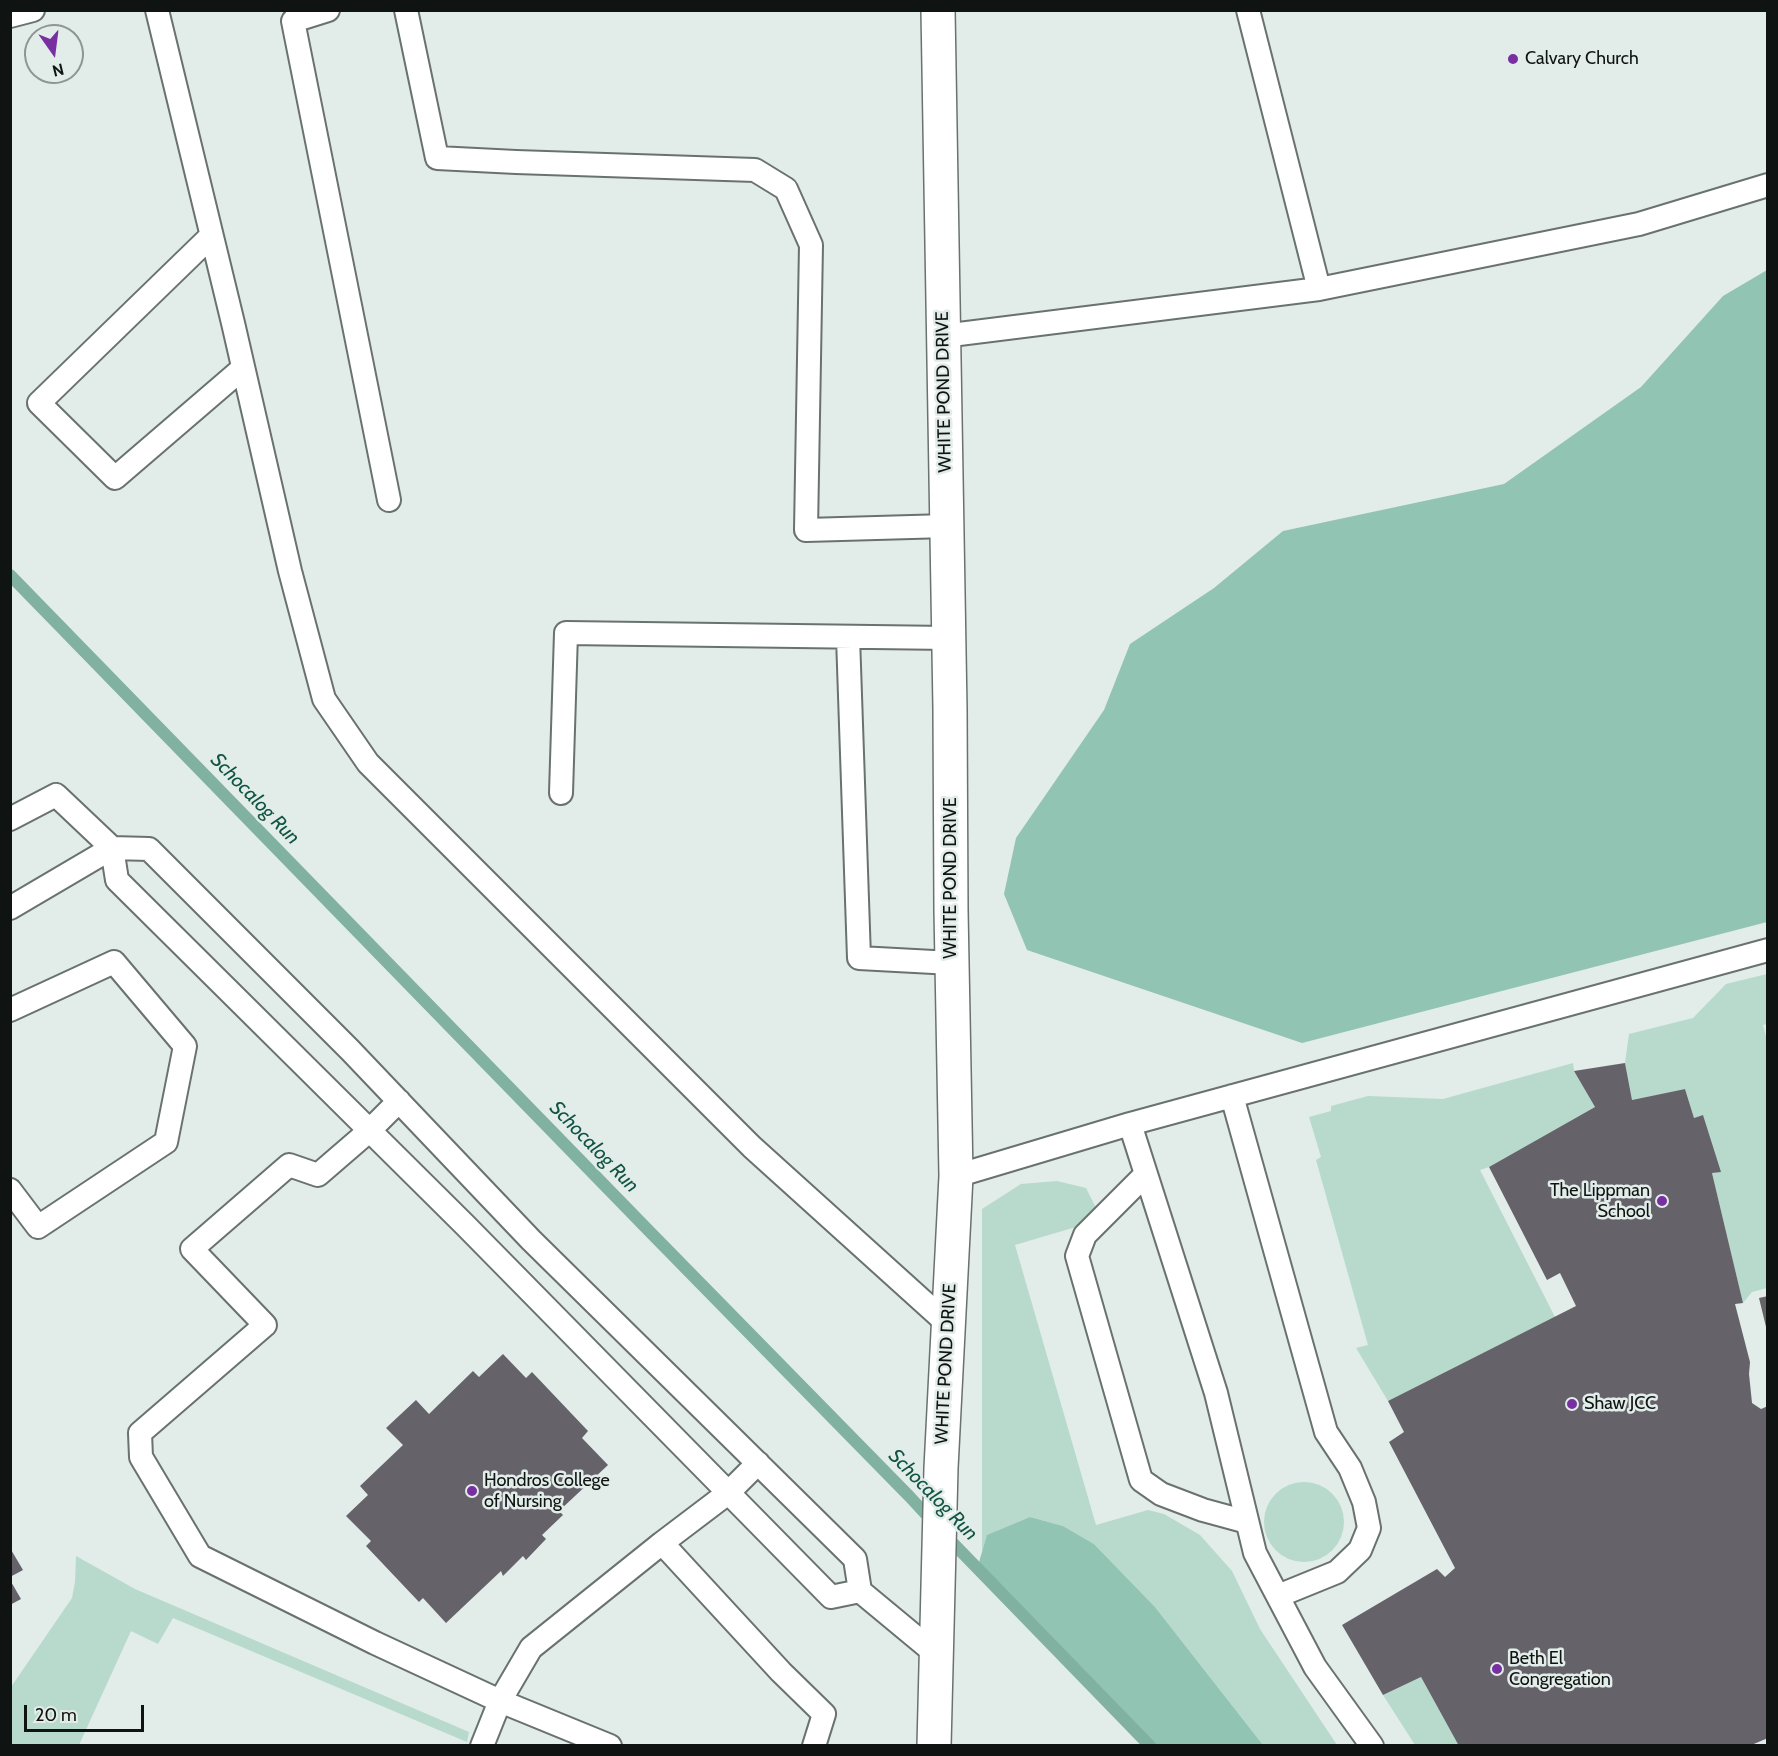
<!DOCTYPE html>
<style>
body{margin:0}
#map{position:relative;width:1778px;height:1756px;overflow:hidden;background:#e2ece9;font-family:Cabin,sans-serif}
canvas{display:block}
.frame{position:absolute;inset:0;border:12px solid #0f1311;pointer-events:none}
.north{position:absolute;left:24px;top:24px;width:60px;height:60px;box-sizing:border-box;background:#e2ece9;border:2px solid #8e9593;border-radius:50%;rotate:166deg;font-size:16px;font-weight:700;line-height:24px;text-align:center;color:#0f1311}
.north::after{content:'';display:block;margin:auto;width:21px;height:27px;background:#782fa1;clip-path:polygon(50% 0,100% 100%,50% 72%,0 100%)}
.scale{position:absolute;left:24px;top:1705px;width:120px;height:27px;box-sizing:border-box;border:3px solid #0f1311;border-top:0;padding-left:8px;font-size:18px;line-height:21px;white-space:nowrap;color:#0f1311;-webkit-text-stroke:4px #e2ece9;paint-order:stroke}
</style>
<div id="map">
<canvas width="1778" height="1756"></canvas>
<div class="frame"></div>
<div class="north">N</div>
<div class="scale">20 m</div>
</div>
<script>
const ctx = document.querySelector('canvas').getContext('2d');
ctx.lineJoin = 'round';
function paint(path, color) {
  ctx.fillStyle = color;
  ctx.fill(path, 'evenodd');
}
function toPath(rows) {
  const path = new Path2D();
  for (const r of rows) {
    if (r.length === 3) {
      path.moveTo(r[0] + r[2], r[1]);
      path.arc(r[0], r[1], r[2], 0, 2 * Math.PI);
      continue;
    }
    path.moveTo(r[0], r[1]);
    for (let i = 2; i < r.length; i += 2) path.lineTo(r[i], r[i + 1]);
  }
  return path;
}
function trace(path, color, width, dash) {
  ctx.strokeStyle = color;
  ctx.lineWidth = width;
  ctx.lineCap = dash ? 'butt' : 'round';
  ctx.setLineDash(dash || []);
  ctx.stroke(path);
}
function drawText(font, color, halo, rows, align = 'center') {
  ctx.font = font + ' Cabin,sans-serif';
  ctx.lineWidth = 5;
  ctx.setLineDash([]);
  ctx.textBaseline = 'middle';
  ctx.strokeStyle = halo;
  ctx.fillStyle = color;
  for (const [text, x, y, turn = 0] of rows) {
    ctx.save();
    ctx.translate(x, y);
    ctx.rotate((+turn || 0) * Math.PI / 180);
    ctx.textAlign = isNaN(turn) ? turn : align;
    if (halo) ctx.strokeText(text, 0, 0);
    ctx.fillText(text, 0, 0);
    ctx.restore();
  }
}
paint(toPath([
 [1767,974,1767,1024,1763,1025,1768,1043,1767,1288,1752,1292,1743,1303,1712,1173,1720,1171,1703,1115,1694,1118,1685,1089,1632,1100,1625,1063,1629,1034,1693,1018,1726,984],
 [1573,1063,1574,1071,1595,1107,1489,1167,1480,1170,1555,1317,1388,1401,1356,1348,1368,1345,1316,1160,1321,1157,1309,1117,1331,1111,1331,1106,1368,1096,1443,1099],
 [1057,1181,1086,1188,1096,1208,1086,1224,1015,1245,1096,1525,1148,1510,1164,1514,1200,1535,1232,1571,1260,1629,1337,1745,1263,1745,1155,1607,1094,1544,1063,1526,1030,1517,988,1535,982,1552,982,1209,1021,1184],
 [1304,1522,40],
 [76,1556,135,1589,469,1732,467,1742,173,1618,158,1644,131,1631,79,1745,11,1745,11,1687,72,1598,75,1582],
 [1421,1677,1459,1745,1415,1745,1383,1695]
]), '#b7dacd');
paint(toPath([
 [1767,270,1767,922,1302,1043,1027,950,1004,894,1016,838,1104,710,1130,644,1214,588,1283,531,1504,484,1641,387,1723,296],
 [1030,1517,1063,1526,1094,1544,1155,1607,1263,1745,1150,1745,977,1569,987,1535]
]), '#92c4b3');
trace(toPath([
 [10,575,652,1234,909,1496,934,1523],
 [946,1536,1150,1746]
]), '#80b1a1', 12);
paint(toPath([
 [1625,1063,1632,1100,1685,1089,1694,1118,1703,1115,1721,1172,1712,1173,1743,1303,1735,1304,1750,1362,1749,1374,1752,1403,1761,1409,1768,1406,1768,1738,1749,1746,1459,1746,1421,1677,1383,1695,1342,1625,1437,1569,1445,1577,1455,1568,1389,1442,1404,1432,1388,1401,1576,1306,1560,1273,1547,1280,1489,1167,1595,1107,1574,1071],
 [1768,1296,1768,1331,1767,1331,1759,1298],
 [503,1354,526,1378,532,1372,588,1431,582,1438,608,1465,559,1511,563,1515,542,1535,546,1539,526,1560,523,1556,503,1576,501,1571,446,1623,423,1598,419,1602,366,1546,371,1541,346,1516,368,1495,360,1486,403,1445,386,1428,416,1400,429,1414,473,1371,479,1377],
 [10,1548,23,1570,10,1577],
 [10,1580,21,1599,10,1605]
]), '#656269');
const lane = toPath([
 [157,10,233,323,290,571,324,699,368,763,752,1147,948,1324],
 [328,10,293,21,389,500],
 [406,10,437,158,516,162,755,170,786,189,811,245,806,530,947,526],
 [1248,10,1319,289],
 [10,16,33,10],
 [211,236,39,403,115,478,243,368],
 [943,336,1319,289,1639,224,1768,185],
 [848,637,859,958,952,963],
 [561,793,566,633,949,638],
 [10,819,56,795,112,848,10,908],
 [10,1010,114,962,185,1046,166,1142,38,1227,10,1190],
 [1232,1096,1326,1432,1350,1468,1364,1502,1369,1528,1360,1550,1337,1572,1278,1596],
 [399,1101,369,1131,318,1175,289,1165,192,1249,265,1325,140,1433,141,1457,200,1556,375,1643,500,1701,610,1746],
 [1130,1124,1216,1393,1255,1553,1315,1667,1372,1746],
 [1146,1174,1085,1235,1077,1256,1141,1480,1161,1494,1203,1510,1247,1522],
 [956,1176,1130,1124,1768,950],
 [662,1543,781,1672,824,1714,814,1746],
 [860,1591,831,1597,465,1225,117,880,112,848,149,849,350,1050,531,1240,855,1559,860,1591,936,1654],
 [482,1746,500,1701,531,1648,662,1543,728,1493,758,1463]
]);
const secondary = toPath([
 [934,1746,941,1468,956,1176,951,910,950,709,938,10]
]);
trace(lane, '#69726e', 26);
trace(secondary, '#69726e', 36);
trace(lane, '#fff', 22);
trace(secondary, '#fff', 33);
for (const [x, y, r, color] of [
 [1513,59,6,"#782fa1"],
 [1662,1201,6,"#782fa1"],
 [1572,1404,6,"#782fa1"],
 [472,1491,6,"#782fa1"],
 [1497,1669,6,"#782fa1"]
]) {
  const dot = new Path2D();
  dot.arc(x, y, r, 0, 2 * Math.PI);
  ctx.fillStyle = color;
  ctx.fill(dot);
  trace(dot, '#e2ece9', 2);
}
drawText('18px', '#0f1311', '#e2ece9', [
 ["Calvary Church",1525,59],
 ["The Lippman",1650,1191,"right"],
 ["School",1650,1212,"right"],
 ["Shaw JCC",1584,1404],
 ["Hondros College",484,1481],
 ["of Nursing",484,1502],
 ["Beth El",1509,1659],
 ["Congregation",1509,1680]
], 'left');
drawText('18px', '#0f1311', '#e2ece9', [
 ["WHITE POND DRIVE",944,392,-91],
 ["WHITE POND DRIVE",951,878,-90],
 ["WHITE POND DRIVE",946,1364,-87]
]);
drawText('italic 20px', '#125444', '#e2ece9', [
 ["Schocalog Run",255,799,46],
 ["Schocalog Run",594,1147,46],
 ["Schocalog Run",933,1495,46]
]);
</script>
